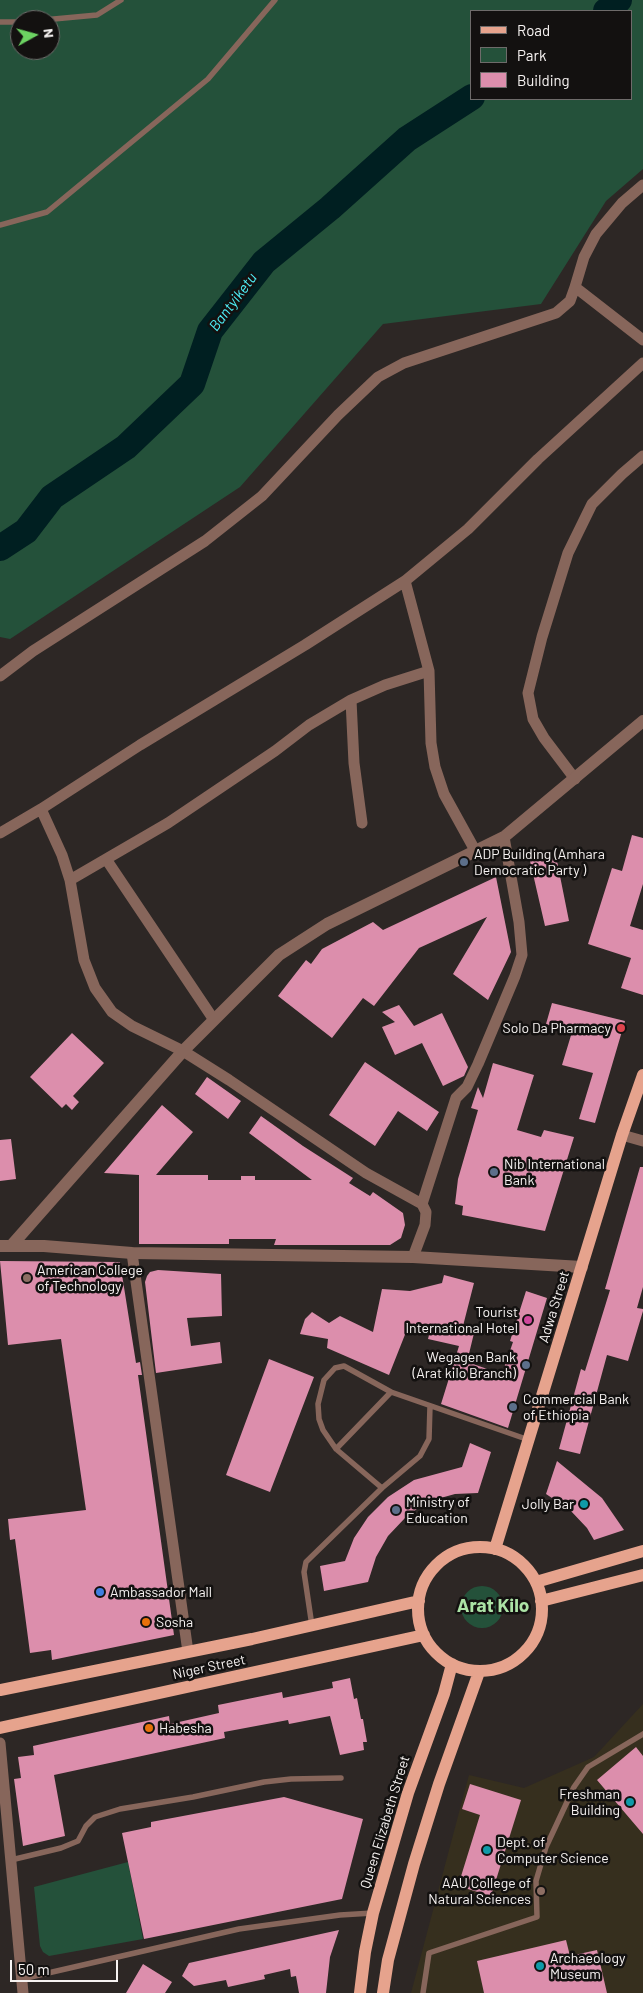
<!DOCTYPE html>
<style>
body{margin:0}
#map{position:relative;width:643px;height:1993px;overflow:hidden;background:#2d2725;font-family:Barlow,sans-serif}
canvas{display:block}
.legend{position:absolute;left:470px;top:10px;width:162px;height:90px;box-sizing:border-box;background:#131110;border:1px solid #6e6b6a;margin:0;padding:6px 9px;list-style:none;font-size:15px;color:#f7f3f2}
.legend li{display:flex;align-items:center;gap:10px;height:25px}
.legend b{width:25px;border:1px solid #6e6b6a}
.north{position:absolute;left:10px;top:10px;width:50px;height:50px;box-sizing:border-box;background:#131110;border:1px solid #6e6b6a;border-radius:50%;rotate:83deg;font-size:14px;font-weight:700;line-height:20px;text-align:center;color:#f7f3f2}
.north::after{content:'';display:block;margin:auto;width:18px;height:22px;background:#6cd362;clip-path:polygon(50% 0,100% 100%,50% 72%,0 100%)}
.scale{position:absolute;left:10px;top:1960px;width:108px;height:22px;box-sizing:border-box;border:2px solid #f7f3f2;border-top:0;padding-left:6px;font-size:15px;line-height:18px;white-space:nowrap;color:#f7f3f2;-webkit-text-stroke:4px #131110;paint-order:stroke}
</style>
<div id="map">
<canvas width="643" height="1993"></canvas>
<ul class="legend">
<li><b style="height:6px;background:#e6a38d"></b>Road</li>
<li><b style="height:14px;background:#24513a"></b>Park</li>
<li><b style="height:14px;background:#dc8eac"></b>Building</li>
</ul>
<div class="north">N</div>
<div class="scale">50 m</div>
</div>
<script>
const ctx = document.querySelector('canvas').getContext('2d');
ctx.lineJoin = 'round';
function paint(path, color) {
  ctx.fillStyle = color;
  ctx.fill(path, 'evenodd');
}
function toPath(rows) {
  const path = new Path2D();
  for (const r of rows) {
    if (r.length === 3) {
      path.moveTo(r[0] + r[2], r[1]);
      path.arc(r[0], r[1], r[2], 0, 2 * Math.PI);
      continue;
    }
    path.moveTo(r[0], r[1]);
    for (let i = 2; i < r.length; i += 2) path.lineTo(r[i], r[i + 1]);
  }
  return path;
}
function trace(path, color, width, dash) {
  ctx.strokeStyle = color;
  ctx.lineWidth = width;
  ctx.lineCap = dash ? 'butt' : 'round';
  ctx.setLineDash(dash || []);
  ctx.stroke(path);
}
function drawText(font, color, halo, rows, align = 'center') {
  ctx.font = font + ' Barlow,sans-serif';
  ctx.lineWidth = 5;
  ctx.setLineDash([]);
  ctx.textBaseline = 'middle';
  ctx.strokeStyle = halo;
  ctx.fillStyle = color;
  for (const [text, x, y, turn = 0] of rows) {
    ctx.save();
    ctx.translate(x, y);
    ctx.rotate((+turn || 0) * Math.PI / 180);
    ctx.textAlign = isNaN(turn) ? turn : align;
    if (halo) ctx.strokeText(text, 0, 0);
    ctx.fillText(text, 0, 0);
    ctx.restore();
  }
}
paint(toPath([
 [643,1704,643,1993,411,1993,469,1775,524,1788,594,1757]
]), '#362f1e');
paint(toPath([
 [0,0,643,0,643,169,606,201,541,304,383,324,240,487,10,639,0,637],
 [472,11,632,11,632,99,472,99],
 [20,20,50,20,50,50,20,50],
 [482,1607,21],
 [128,1862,143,1939,49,1956,43,1952,40,1946,34,1887]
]), '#24513a');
trace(toPath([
 [606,11,619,0],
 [0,548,26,531,52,497,126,447,192,384,210,331,264,262,330,208,407,139,472,97]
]), '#001f21', 26);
paint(toPath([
 [632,835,643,838,643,884,630,926,643,930,643,995,621,988,631,958,588,944,612,868,622,871],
 [556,856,569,921,545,926,530,861],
 [496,877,511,952,488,1000,453,974,487,917,419,948,374,1006,363,998,332,1038,278,996,306,960,311,964,322,949,373,922,383,930],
 [552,1003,625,1021,595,1123,579,1119,593,1073,562,1065,572,1032,546,1024],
 [399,1005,414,1026,442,1013,468,1067,464,1076,443,1086,422,1043,395,1055,382,1027,395,1022,382,1012],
 [72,1033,104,1063,73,1096,79,1102,72,1110,66,1104,62,1108,30,1077],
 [365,1062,439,1112,427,1131,398,1111,375,1146,329,1115],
 [493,1063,534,1075,517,1130,541,1137,544,1130,574,1137,545,1231,462,1215,463,1206,455,1204,458,1179,478,1110,471,1108,478,1087,483,1098],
 [207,1077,241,1101,228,1119,195,1094],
 [162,1105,193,1132,156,1175,208,1175,208,1180,241,1180,241,1176,255,1176,255,1180,312,1180,249,1133,261,1116,303,1146,353,1178,349,1183,370,1196,373,1192,403,1213,405,1225,401,1238,390,1245,274,1245,276,1239,229,1239,229,1244,139,1244,139,1175,104,1173],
 [11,1139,16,1179,0,1181,0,1140],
 [640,1167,643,1167,643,1287,637,1308,643,1309,643,1311,628,1361,607,1355,580,1454,559,1449,581,1369,585,1371,610,1290,605,1289],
 [0,1261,120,1262,136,1363,140,1362,142,1375,138,1375,174,1635,52,1660,51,1650,30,1653,15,1539,10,1540,8,1519,86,1510,61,1339,8,1345],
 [158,1270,221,1274,222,1316,187,1318,191,1346,220,1342,222,1363,156,1373,145,1282,147,1276,150,1272],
 [444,1275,474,1283,463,1326,475,1329,467,1362,502,1374,513,1342,510,1341,526,1291,547,1298,508,1428,441,1404,459,1346,428,1339,430,1331,408,1327,389,1375,327,1348,328,1339,300,1334,305,1319,312,1312,329,1323,340,1316,373,1332,382,1289,410,1291,442,1283],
 [269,1359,314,1377,270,1492,226,1475],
 [470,1443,491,1452,478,1493,455,1494,426,1502,405,1518,388,1536,376,1557,368,1582,324,1591,320,1566,345,1561,354,1538,368,1517,388,1497,414,1480,462,1467],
 [557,1461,602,1498,624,1530,594,1540,587,1528,570,1510,546,1494],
 [350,1678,354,1699,357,1698,361,1719,363,1719,367,1742,363,1742,364,1750,340,1755,330,1716,289,1724,288,1720,224,1732,225,1738,54,1775,65,1836,23,1846,14,1779,21,1778,18,1757,34,1755,33,1746,169,1716,170,1724,219,1713,218,1705,282,1692,283,1698,333,1688,332,1682],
 [636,1747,643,1756,643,1834,597,1780],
 [470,1784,521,1800,491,1896,458,1886,480,1815,462,1809],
 [284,1797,363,1819,342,1899,144,1939,122,1833,151,1827,151,1822],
 [339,1930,330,1957,326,1993,299,1993,296,1976,291,1977,290,1969,264,1975,265,1979,228,1987,226,1980,194,1986,182,1976,189,1963],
 [566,1940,570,1956,597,1950,607,1993,484,1993,477,1961],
 [143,1964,172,1982,165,1993,126,1993]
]), '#dc8eac');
trace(toPath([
 [43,20,97,15,121,0],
 [0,22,20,22],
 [0,225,47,212,208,79,275,0],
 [336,1449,391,1392,529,1440],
 [382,1488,336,1449,323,1430,319,1419,318,1404,324,1380,335,1368,344,1366,391,1392],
 [312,1626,304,1572,306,1562,382,1488,420,1456,429,1439,430,1406],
 [11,1860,61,1848,78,1841,86,1826,95,1817,120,1809,193,1797,264,1782,291,1779,341,1778],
 [22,1979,239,1929,340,1915,373,1913],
 [423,1993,429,1953,537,1917,536,1881,546,1847,574,1787,588,1767,643,1734]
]), '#87665b', 5.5);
trace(toPath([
 [575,287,584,257,596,234,622,203,643,185],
 [405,581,429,671,431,743,435,767,444,794,476,852],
 [0,676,33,651,205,541,262,496,338,415,378,377,404,363,556,313,570,301,575,287,643,340],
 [351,700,354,763,362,823],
 [575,779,544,738,533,719,528,693,542,637,568,553,592,504,622,474,643,456],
 [41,809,62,855,70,880,84,960,95,988,112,1012,132,1026,183,1051,229,1080,366,1173,422,1204,426,1212,425,1225,413,1257],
 [0,833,41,809,140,745,305,645,405,581,468,529,538,459,643,363],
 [106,859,214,1020],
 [70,880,168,823,275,751,309,725,351,700,385,685,429,671],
 [622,1135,643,1141],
 [422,1204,456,1098,467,1087,478,1064,515,976,522,955,519,922,504,837],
 [132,1253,188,1652],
 [0,1743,23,1993]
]), '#87665b', 11);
trace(toPath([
 [0,1246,44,1246,132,1253,413,1257,582,1267],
 [11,1246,183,1051,279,955,327,924,504,837,643,721]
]), '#87665b', 12);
trace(toPath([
 [480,1609,62],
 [495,1549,622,1135,643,1075],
 [536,1582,643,1551],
 [541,1601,643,1575],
 [0,1690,252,1639,419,1601],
 [0,1728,424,1635],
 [360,1993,365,1952,373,1913,408,1793,444,1694,452,1664],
 [383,1993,388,1960,414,1864,439,1784,479,1672]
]), '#e6a38d', 12);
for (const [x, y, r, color] of [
 [464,862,5,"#5c6f8a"],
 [621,1028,5,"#e0444e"],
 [494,1172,5,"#5c6f8a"],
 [27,1278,5,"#8d6e63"],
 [528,1320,5,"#d1479c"],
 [526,1365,5,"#5c6f8a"],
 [513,1407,5,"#5c6f8a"],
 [584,1504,5,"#0f9aa8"],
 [396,1510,5,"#5c6f8a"],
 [100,1592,5,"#3f7fe0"],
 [146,1622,5,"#e8710a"],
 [149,1728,5,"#e8710a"],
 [630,1802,5,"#0f9aa8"],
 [487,1850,5,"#0f9aa8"],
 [541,1891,5,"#8d6e63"],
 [540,1966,5,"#0f9aa8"]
]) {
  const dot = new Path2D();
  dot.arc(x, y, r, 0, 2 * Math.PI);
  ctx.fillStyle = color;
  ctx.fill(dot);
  trace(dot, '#131110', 2);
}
drawText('14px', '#f7f3f2', '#131110', [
 ["ADP Building (Amhara",474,854],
 ["Democratic Party )",474,870],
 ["Solo Da Pharmacy",611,1028,"right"],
 ["Nib International",504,1164],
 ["Bank",504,1180],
 ["American College",37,1270],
 ["of Technology",37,1286],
 ["Tourist",518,1312,"right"],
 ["International Hotel",518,1328,"right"],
 ["Wegagen Bank",516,1357,"right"],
 ["(Arat kilo Branch)",516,1373,"right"],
 ["Commercial Bank",523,1399],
 ["of Ethiopia",523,1415],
 ["Ministry of",406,1502],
 ["Education",406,1518],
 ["Jolly Bar",574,1504,"right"],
 ["Ambassador Mall",110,1592],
 ["Sosha",156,1622],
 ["Habesha",159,1728],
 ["Freshman",620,1794,"right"],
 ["Building",620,1810,"right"],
 ["Dept. of",497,1842],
 ["Computer Science",497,1858],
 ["AAU College of",531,1883,"right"],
 ["Natural Sciences",531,1899,"right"],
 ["Archaeology",550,1958],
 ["Museum",550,1974]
], 'left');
drawText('14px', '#f7f3f2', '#131110', [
 ["Adwa Street",554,1307,-73],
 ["Niger Street",209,1667,-12],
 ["Queen Elizabeth Street",385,1822,-73]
]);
drawText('italic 15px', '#4ff1fa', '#131110', [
 ["Bantyiketu",233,302,-53]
]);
drawText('bold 19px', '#ace3a6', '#131110', [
 ["Arat Kilo",493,1606]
]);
</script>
